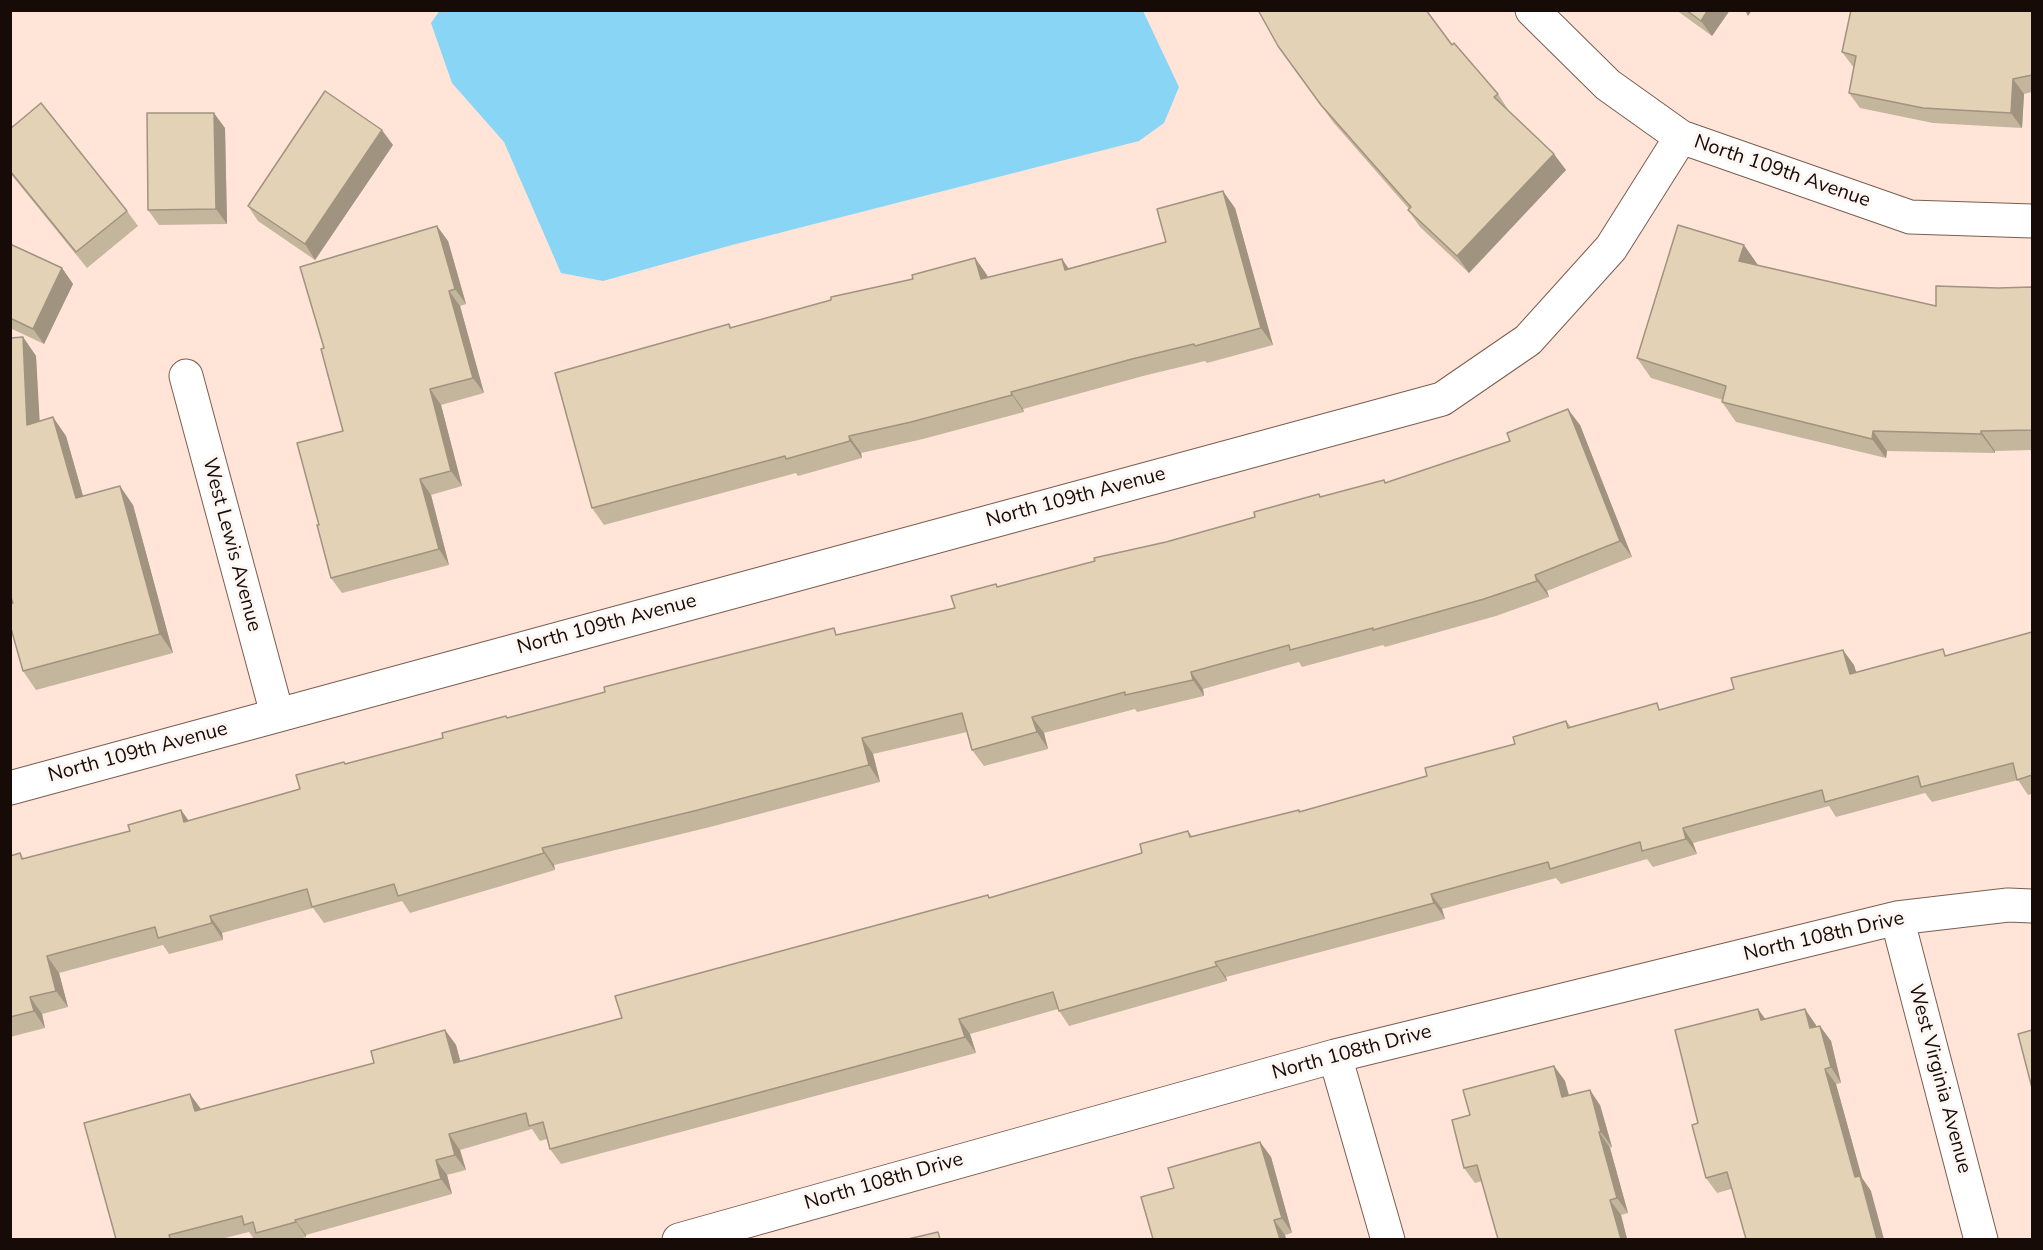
<!DOCTYPE html>
<style>
body{margin:0}
#map{position:relative;width:2043px;height:1250px;overflow:hidden;background:#ffe4d7;font-family:"Nunito Sans",sans-serif}
canvas{display:block}
.frame{position:absolute;inset:0;border:12px solid #160b06;pointer-events:none}
</style>
<div id="map">
<canvas width="2043" height="1250"></canvas>
<div class="frame"></div>
</div>
<script>
const ctx = document.querySelector('canvas').getContext('2d');
ctx.lineJoin = 'round';
function paint(path, color) {
  ctx.fillStyle = color;
  ctx.fill(path, 'evenodd');
}
function toPath(rows) {
  const path = new Path2D();
  for (const r of rows) {
    path.moveTo(r[0], r[1]);
    for (let i = 2; i < r.length; i += 2) path.lineTo(r[i], r[i + 1]);
  }
  return path;
}
function trace(path, color, width, dash) {
  ctx.strokeStyle = color;
  ctx.lineWidth = width;
  ctx.lineCap = dash ? 'butt' : 'round';
  ctx.setLineDash(dash || []);
  ctx.stroke(path);
}
function drawText(font, color, halo, rows, align = 'center') {
  ctx.font = font + ' "Nunito Sans",sans-serif';
  ctx.lineWidth = 6;
  ctx.setLineDash([]);
  ctx.textBaseline = 'middle';
  ctx.strokeStyle = halo;
  ctx.fillStyle = color;
  for (const [text, x, y, turn = 0] of rows) {
    ctx.save();
    ctx.translate(x, y);
    ctx.rotate((+turn || 0) * Math.PI / 180);
    ctx.textAlign = isNaN(turn) ? turn : align;
    if (halo) ctx.strokeText(text, 0, 0);
    ctx.fillText(text, 0, 0);
    ctx.restore();
  }
}
paint(toPath([
 [440,10,1143,11,1179,87,1164,123,1139,141,732,245,603,281,561,273,504,142,452,83,431,23]
]), '#89d5f6');
const street = toPath([
 [1532,10,1608,85,1681,137,1910,217,2032,221],
 [186,376,277,714],
 [10,788,1442,399,1528,340,1611,248,1681,137],
 [1897,918,1981,1240],
 [1335,1056,1388,1240],
 [679,1240,1335,1056,1897,918,2008,905,2032,906]
]);
trace(street, '#7a5e50', 35);
trace(street, '#fff', 33);
paint(toPath([
 [1676,10,1730,10,1712,36],
 [2032,10,2032,92,2024,94,2022,128,1933,123,1860,108,1849,93,1854,68,1842,52],
 [1452,45,1498,94,1509,111,1566,170,1469,273,1420,227,1408,210,1409,209,1333,122,1278,46],
 [225,128,227,224,159,225,148,210],
 [10,129,127,211,138,226,87,268,10,173],
 [393,145,315,260,258,221,248,206],
 [1235,208,1273,345,1207,363,1205,361,1143,376,1023,409,1024,412,923,439,861,453,862,458,798,476,796,473,604,525,592,508,729,324,732,328,913,279,975,258,988,277,1069,268,1166,242],
 [448,241,466,304,460,306,484,393,441,405,462,486,431,495,449,565,342,593,331,578,319,525,343,431,324,348],
 [10,244,62,268,73,284,44,344,10,328],
 [1758,265,1936,306,1998,288,2032,287,2032,450,1995,451,1995,453,1887,451,1886,458,1736,422,1722,402,1723,400,1651,378,1637,358],
 [23,337,36,356,39,421,66,436,83,496,133,505,173,653,36,690,23,671,13,603],
 [1580,425,1632,557,1547,591,1549,597,1496,616,1385,647,1383,645,1302,667,1299,662,1203,689,1204,696,1137,712,1135,709,1044,733,1048,749,984,766,972,750,967,732,873,754,880,782,710,827,554,865,555,870,410,913,402,901,324,923,313,908,222,933,223,940,169,954,163,945,59,973,68,1007,42,1014,45,1028,10,1037,10,856,20,853,24,859,130,831,181,810,189,821,300,789,344,762,345,764,443,738,506,716,508,718,839,635,955,608,999,587,1166,542,1384,480,1386,483],
 [2032,632,2032,794,2028,795,2018,780,1932,802,1925,793,1836,817,1829,806,1693,843,1697,854,1653,867,1647,859,1561,884,1556,878,1442,909,1445,919,1226,977,1227,981,1069,1026,1058,1009,970,1034,976,1053,561,1164,550,1149,547,1139,540,1141,532,1129,460,1150,466,1170,447,1175,452,1194,306,1235,306,1237,299,1239,254,1239,249,1232,221,1239,116,1239,374,1063,445,1030,456,1045,460,1061,622,1018,990,898,1142,853,1188,831,1192,836,1299,810,1300,812,1427,776,1515,744,1566,721,1571,727,1661,709,1854,665,1856,672,1947,656],
 [1766,1019,1816,1025,1816,1027,1831,1041,1841,1083,1836,1084,1862,1178,1871,1191,1731,1189,1717,1193,1706,1178,1698,1123],
 [1554,1066,1565,1081,1569,1095,1600,1105,1612,1147,1610,1148,1628,1213,1621,1215,1627,1239,1498,1239,1482,1181,1475,1183,1464,1168,1470,1115],
 [1260,1142,1271,1157,1292,1233,1285,1235,1286,1239,1153,1239,1174,1188]
]), '#c4b59d');
paint(toPath([
 [1708,10,1730,10,1712,36,1701,21],
 [1745,10,1752,10,1748,16],
 [2013,79,2024,94,2022,128,2011,113],
 [214,113,225,128,227,224,216,209],
 [382,130,393,145,315,260,305,244],
 [1554,154,1566,170,1469,273,1457,256],
 [1223,191,1235,208,1273,345,1261,328],
 [437,226,448,241,466,304,455,289],
 [1744,245,1758,265,1739,261],
 [975,258,987,275,993,296,981,279],
 [1062,259,1074,276,1065,270],
 [62,268,73,284,44,344,33,329],
 [449,291,460,306,484,393,473,378],
 [23,337,36,356,41,444,27,425],
 [430,389,441,405,462,486,451,471],
 [1011,392,1023,409,1024,412,1012,395],
 [1568,409,1580,425,1632,557,1620,541],
 [53,417,66,436,89,517,76,498],
 [1873,431,1887,451,1886,458,1872,439],
 [1981,431,1995,451,1995,453,1981,434],
 [849,436,861,453,862,458,850,441],
 [420,479,431,495,449,565,439,549],
 [120,486,133,505,173,653,160,634],
 [1535,575,1547,591,1549,597,1537,581],
 [1843,650,1854,665,1861,689,1850,674],
 [1191,672,1203,689,1204,696,1193,680],
 [1032,717,1044,733,1048,749,1037,732],
 [862,738,873,754,880,782,869,765],
 [181,810,193,827,184,822],
 [1683,828,1693,843,1697,854,1686,839],
 [542,848,554,865,555,870,544,853],
 [1431,894,1442,909,1445,919,1434,903],
 [210,916,222,933,223,940,212,923],
 [47,956,59,973,68,1007,56,991],
 [1215,962,1226,977,1227,981,1217,966],
 [30,997,42,1014,45,1028,34,1011],
 [1758,1009,1769,1024,1761,1020],
 [1805,1009,1816,1025,1820,1043,1810,1028],
 [959,1019,970,1034,976,1053,965,1037],
 [1820,1026,1831,1041,1841,1083,1831,1067],
 [445,1030,456,1045,465,1078,454,1063],
 [1554,1066,1565,1081,1573,1112,1562,1097],
 [1825,1069,1836,1084,1862,1178,1871,1191,1884,1239,1877,1239,1855,1177],
 [1590,1090,1600,1105,1612,1147,1601,1132],
 [190,1094,201,1109,195,1111],
 [1599,1132,1610,1148,1628,1213,1617,1198],
 [449,1134,460,1150,466,1170,455,1155],
 [1260,1142,1271,1157,1292,1233,1282,1218],
 [436,1160,447,1175,452,1194,441,1179],
 [1610,1200,1621,1215,1627,1239,1621,1239],
 [295,1220,306,1235,306,1237,296,1222],
 [1274,1220,1285,1235,1286,1239,1280,1239]
]), '#a0937f');
const building = toPath([
 [1258,10,1426,10,1452,45,1454,43,1498,94,1494,97,1554,154,1457,256,1408,210,1411,207,1321,105,1278,46,1258,10],
 [1686,10,1708,10,1701,21,1686,10],
 [1851,10,2032,10,2032,75,2013,79,2011,113,1923,108,1849,93,1856,56,1842,52,1851,10],
 [325,91,382,130,305,244,248,206,325,91],
 [41,103,127,211,76,252,10,171,10,129,41,103],
 [147,113,214,113,216,209,148,210,147,113],
 [1223,191,1261,328,1195,346,1194,344,1132,359,1011,392,1012,395,911,422,849,436,850,441,786,459,785,456,592,508,555,373,729,324,730,328,831,300,831,297,913,279,912,275,975,258,981,279,1062,259,1065,270,1166,242,1157,209,1223,191],
 [1678,225,1744,245,1739,261,1936,306,1936,286,1998,288,2032,287,2032,430,1981,431,1981,434,1873,431,1872,439,1722,402,1726,386,1637,358,1678,225],
 [437,226,455,289,449,291,473,378,430,389,451,471,420,479,439,549,331,578,317,525,319,525,297,443,343,431,321,349,324,348,300,267,437,226],
 [10,244,62,268,33,329,10,318,10,244],
 [23,337,27,425,53,417,76,498,120,486,160,634,23,671,10,625,10,604,13,603,10,595,10,338,23,337],
 [1568,409,1620,541,1535,575,1537,581,1484,599,1373,630,1373,628,1290,650,1289,645,1191,672,1193,680,1125,695,1125,692,1032,717,1037,732,972,750,962,713,862,738,869,765,698,810,542,848,544,853,398,896,394,884,312,907,307,889,210,916,212,923,158,938,155,927,47,956,56,991,30,997,34,1011,10,1017,10,856,20,853,22,859,130,831,128,825,181,810,184,822,300,789,296,775,344,762,345,764,443,738,442,733,506,716,507,718,605,692,604,687,834,628,836,635,955,608,951,596,996,584,997,587,1095,561,1094,558,1166,542,1255,517,1254,512,1319,494,1320,497,1384,480,1385,483,1510,441,1507,433,1568,409],
 [2032,632,2032,775,2017,780,2013,763,1921,787,1918,776,1825,802,1822,790,1683,828,1686,839,1642,851,1640,842,1550,869,1548,862,1431,894,1434,903,1215,962,1217,966,1059,1011,1053,992,959,1019,965,1037,550,1149,543,1122,529,1126,526,1113,449,1134,455,1155,436,1160,441,1179,295,1220,296,1222,256,1233,253,1222,244,1225,242,1216,169,1235,170,1239,116,1239,84,1123,190,1094,195,1111,374,1063,371,1051,445,1030,454,1063,622,1018,615,996,988,895,989,898,1142,853,1140,844,1188,831,1190,837,1299,810,1299,812,1427,776,1425,768,1515,744,1513,737,1566,721,1568,728,1657,703,1659,710,1734,689,1731,678,1843,650,1850,674,1943,649,1945,656,2032,632],
 [1758,1009,1761,1020,1805,1009,1810,1028,1820,1026,1831,1067,1825,1069,1855,1177,1860,1176,1877,1239,1746,1239,1727,1172,1706,1178,1692,1125,1698,1123,1675,1030,1758,1009],
 [2032,1030,2032,1088,2018,1034,2032,1030],
 [1554,1066,1562,1097,1590,1090,1601,1132,1599,1132,1617,1198,1610,1200,1621,1239,1498,1239,1477,1165,1464,1168,1452,1120,1470,1115,1463,1090,1554,1066],
 [1260,1142,1282,1218,1274,1220,1280,1239,1153,1239,1141,1197,1174,1188,1168,1168,1260,1142],
 [938,1232,940,1239,908,1239,938,1232]
]);
paint(building, '#e4d2b6');
trace(building, '#a0937f', 1.5);
drawText('20px', '#160b06', '#fdf6f3', [
 ["North 109th Avenue",1782,172,19],
 ["North 109th Avenue",1076,498,-15],
 ["West Lewis Avenue",231,545,75],
 ["North 109th Avenue",607,625,-15],
 ["North 109th Avenue",138,753,-15],
 ["North 108th Drive",1824,937,-13],
 ["North 108th Drive",1352,1053,-15],
 ["West Virginia Avenue",1939,1079,75],
 ["North 108th Drive",884,1182,-16]
]);
</script>
